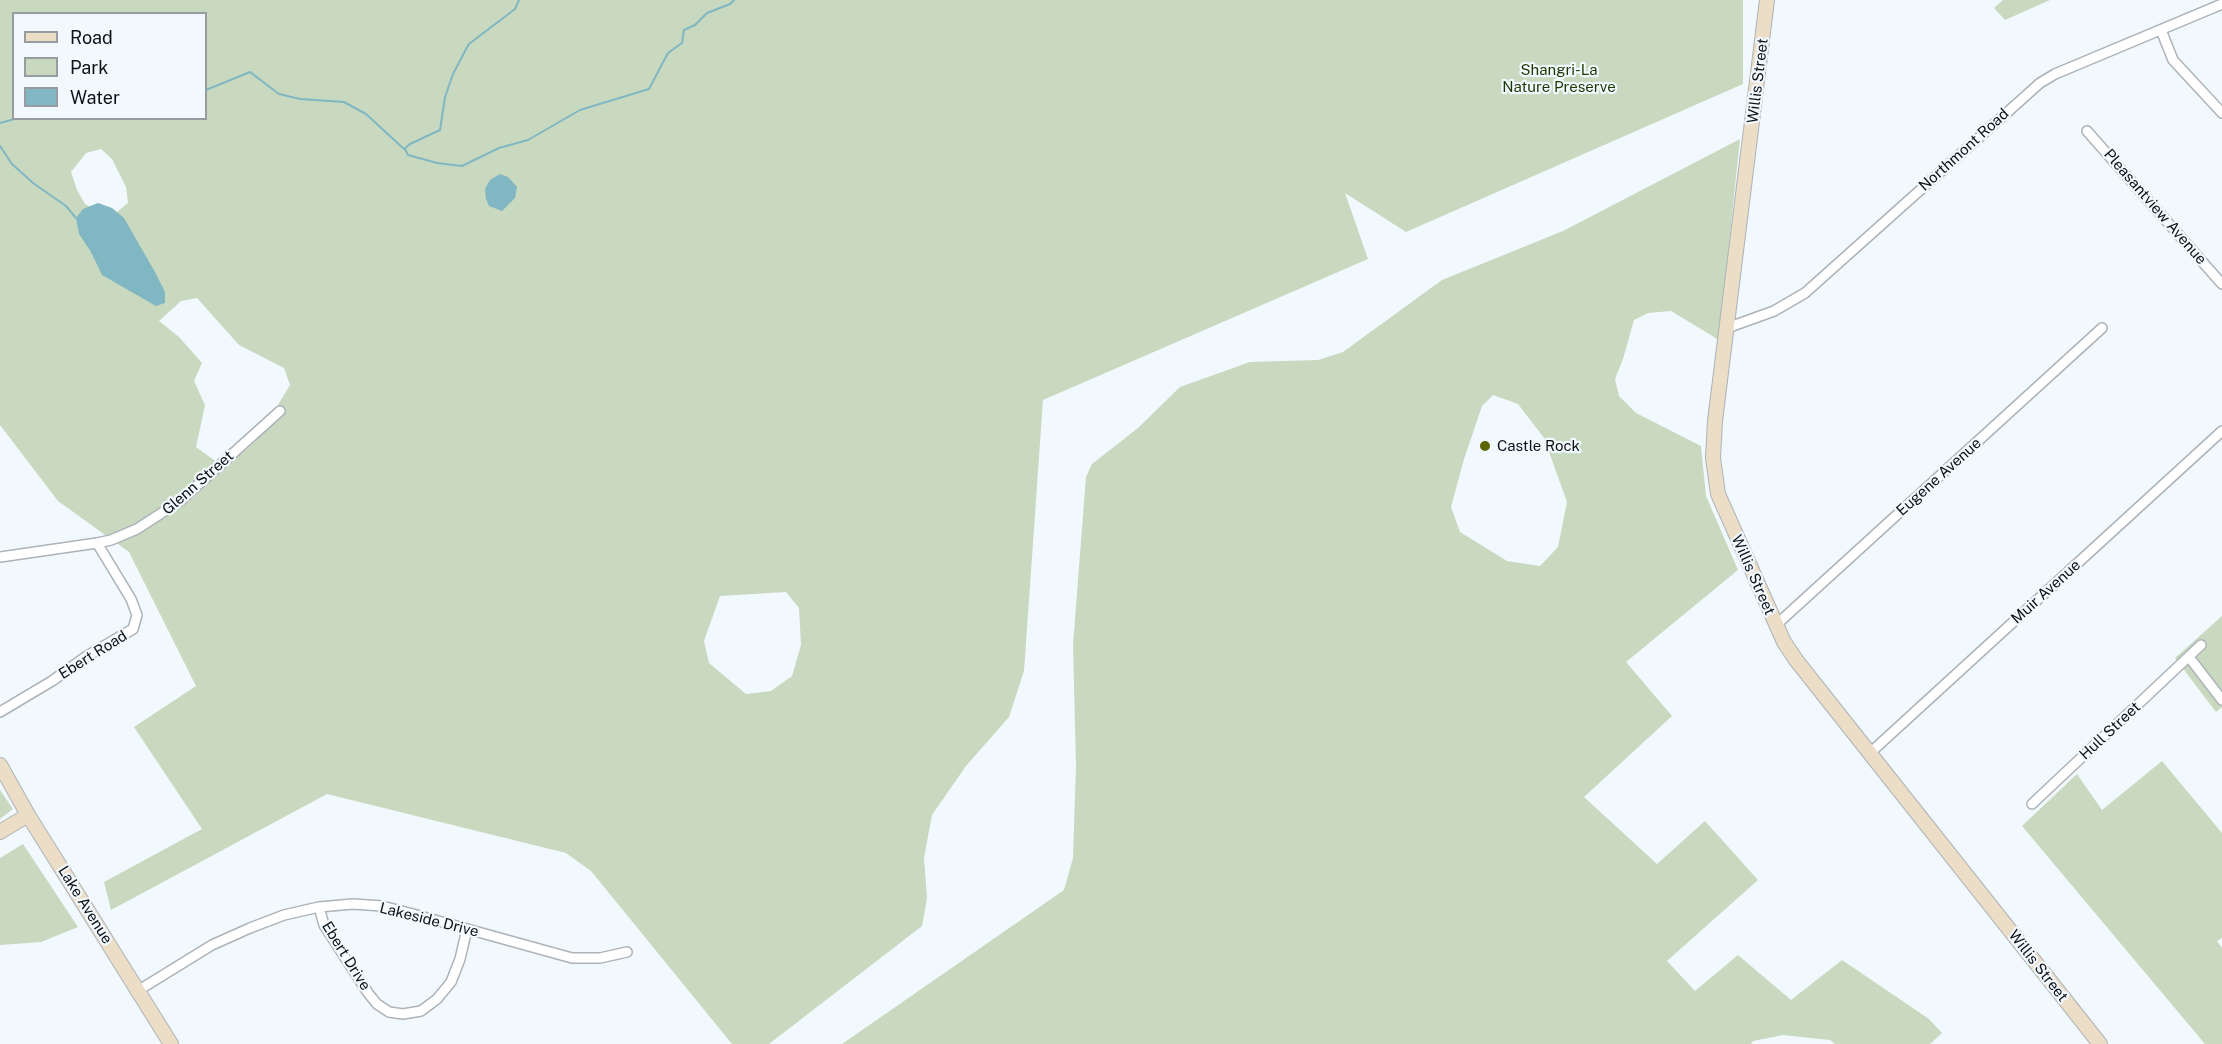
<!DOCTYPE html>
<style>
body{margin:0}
#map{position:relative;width:2222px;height:1044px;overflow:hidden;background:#f1f8fe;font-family:"Public Sans",sans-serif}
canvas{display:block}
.legend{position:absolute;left:12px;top:12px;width:195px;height:108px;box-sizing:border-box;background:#f1f8fe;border:2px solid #979ca0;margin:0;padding:8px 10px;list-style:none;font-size:18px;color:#0f1113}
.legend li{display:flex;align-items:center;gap:12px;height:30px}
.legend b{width:30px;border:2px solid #979ca0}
</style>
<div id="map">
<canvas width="2222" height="1044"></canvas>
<ul class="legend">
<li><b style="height:8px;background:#ecddc7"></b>Road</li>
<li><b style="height:16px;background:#c8d9bf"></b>Park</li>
<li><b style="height:16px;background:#80b7c2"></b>Water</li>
</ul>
</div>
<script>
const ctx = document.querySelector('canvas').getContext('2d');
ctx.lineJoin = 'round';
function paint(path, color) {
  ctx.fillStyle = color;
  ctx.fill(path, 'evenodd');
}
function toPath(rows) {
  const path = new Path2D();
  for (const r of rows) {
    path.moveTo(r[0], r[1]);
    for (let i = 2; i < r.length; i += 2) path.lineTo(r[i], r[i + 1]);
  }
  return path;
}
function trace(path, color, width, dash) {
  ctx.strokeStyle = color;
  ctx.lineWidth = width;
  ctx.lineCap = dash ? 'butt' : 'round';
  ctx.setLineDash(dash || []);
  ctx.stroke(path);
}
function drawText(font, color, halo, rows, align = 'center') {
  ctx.font = font + ' "Public Sans",sans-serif';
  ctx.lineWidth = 4.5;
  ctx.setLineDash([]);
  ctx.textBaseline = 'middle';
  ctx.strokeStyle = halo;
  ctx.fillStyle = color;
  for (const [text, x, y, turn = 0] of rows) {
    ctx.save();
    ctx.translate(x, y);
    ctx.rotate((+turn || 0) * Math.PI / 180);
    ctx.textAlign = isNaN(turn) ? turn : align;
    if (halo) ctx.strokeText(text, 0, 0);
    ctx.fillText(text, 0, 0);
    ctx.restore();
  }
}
paint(toPath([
 [0,0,1743,0,1743,84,1406,232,1345,193,1368,259,1043,400,1024,671,1009,717,966,766,932,815,924,858,927,898,922,926,769,1044,732,1044,591,871,566,853,327,794,111,910,104,882,202,829,134,727,196,686,129,552,58,501,0,425],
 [14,14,206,14,206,118,14,118],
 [101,149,112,159,126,187,128,203,117,212,98,211,85,204,77,190,71,172,86,153],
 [197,298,239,345,284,368,290,385,256,441,225,468,196,447,205,405,194,381,202,363,179,337,159,321,181,301],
 [786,592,799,608,801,645,792,676,771,691,746,694,709,663,704,641,720,596],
 [2003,0,2050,0,2005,20,1994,8],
 [1740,139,1719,340,1671,311,1648,313,1634,320,1623,359,1615,379,1619,396,1636,413,1701,446,1706,496,1738,570,1626,662,1672,716,1584,797,1657,864,1705,821,1758,880,1667,961,1695,991,1738,955,1791,1000,1842,960,1929,1019,1942,1033,1930,1044,1835,1044,1830,1040,1783,1035,1753,1041,1751,1044,842,1044,1064,890,1073,858,1076,766,1073,645,1086,477,1092,464,1138,428,1180,387,1250,362,1318,360,1343,352,1442,280,1563,231],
 [1493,395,1518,404,1544,438,1567,502,1558,547,1540,566,1507,561,1460,532,1451,507,1464,459,1482,406],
 [2222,616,2222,707,2216,712,2175,658],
 [2162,761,2222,833,2222,938,2217,941,2222,948,2222,1044,2205,1044,2022,826,2077,774,2102,810],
 [0,790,13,809,0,819],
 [23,844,78,927,41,942,0,945,0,858]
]), '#c8d9bf');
paint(toPath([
 [500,174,508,177,517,187,515,198,502,211,489,206,486,199,485,189,490,180],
 [98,203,112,208,124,218,155,272,165,292,165,303,156,306,102,275,91,252,79,234,76,218,83,209]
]), '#80b7c2');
trace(toPath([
 [206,90,250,72,279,94,300,99,344,102,366,114,404,149,410,144,440,130,445,97,453,74,465,51,469,44,515,9,519,0],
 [0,123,18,118],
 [0,146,12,164,33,183,66,206,76,218],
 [405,149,408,155,437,163,462,166,499,148,528,140,580,110,649,89,668,53,682,43,684,30,695,25,707,13,730,4,734,0]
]), '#80b7c2', 2);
const street = toPath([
 [2161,30,2173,60,2222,113],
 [2087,131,2222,284],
 [1727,328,1774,311,1805,293,2040,83,2055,74,2222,4],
 [0,557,97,543,111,540,137,529,180,501,280,411],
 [1776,625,2102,328],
 [2189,657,2222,700],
 [0,712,52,681,87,656,133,629,137,615,131,599,97,543],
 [1870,753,2222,431],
 [2032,804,2201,645],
 [319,907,324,925,368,993,377,1004,389,1012,403,1014,421,1011,437,999,451,982,460,959,467,929],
 [139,990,212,945,250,928,284,915,319,907,353,904,382,906,413,914,572,958,600,958,627,952]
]);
const secondary = toPath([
 [1767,0,1715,421,1713,458,1718,494,1771,613,1784,642,1796,660,2100,1044],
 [0,765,28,815,171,1044],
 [0,832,28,815]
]);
trace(street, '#acb3b9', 12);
trace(secondary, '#acb3b9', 16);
trace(street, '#fff', 9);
trace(secondary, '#ecddc7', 14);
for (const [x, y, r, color] of [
 [1485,446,6,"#5c6403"]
]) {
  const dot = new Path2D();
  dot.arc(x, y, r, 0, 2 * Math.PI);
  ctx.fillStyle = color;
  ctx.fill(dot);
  trace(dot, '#f1f8fe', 2);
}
drawText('15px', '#1a3901', '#f1f8fe', [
 ["Shangri-La",1559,70],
 ["Nature Preserve",1559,87]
]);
drawText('15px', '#0f1113', '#f1f8fe', [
 ["Willis Street",1758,81,-83],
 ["Northmont Road",1964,150,-42],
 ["Pleasantview Avenue",2155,207,49],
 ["Eugene Avenue",1939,477,-42],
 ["Glenn Street",198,483,-41],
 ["Willis Street",1753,575,66],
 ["Muir Avenue",2046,592,-42],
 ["Ebert Road",93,655,-32],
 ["Hull Street",2110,731,-43],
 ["Lake Avenue",85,905,58],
 ["Lakeside Drive",429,920,14],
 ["Ebert Drive",346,956,58],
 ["Willis Street",2038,966,52]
]);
drawText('15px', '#0f1113', '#f1f8fe', [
 ["Castle Rock",1497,446]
], 'left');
</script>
